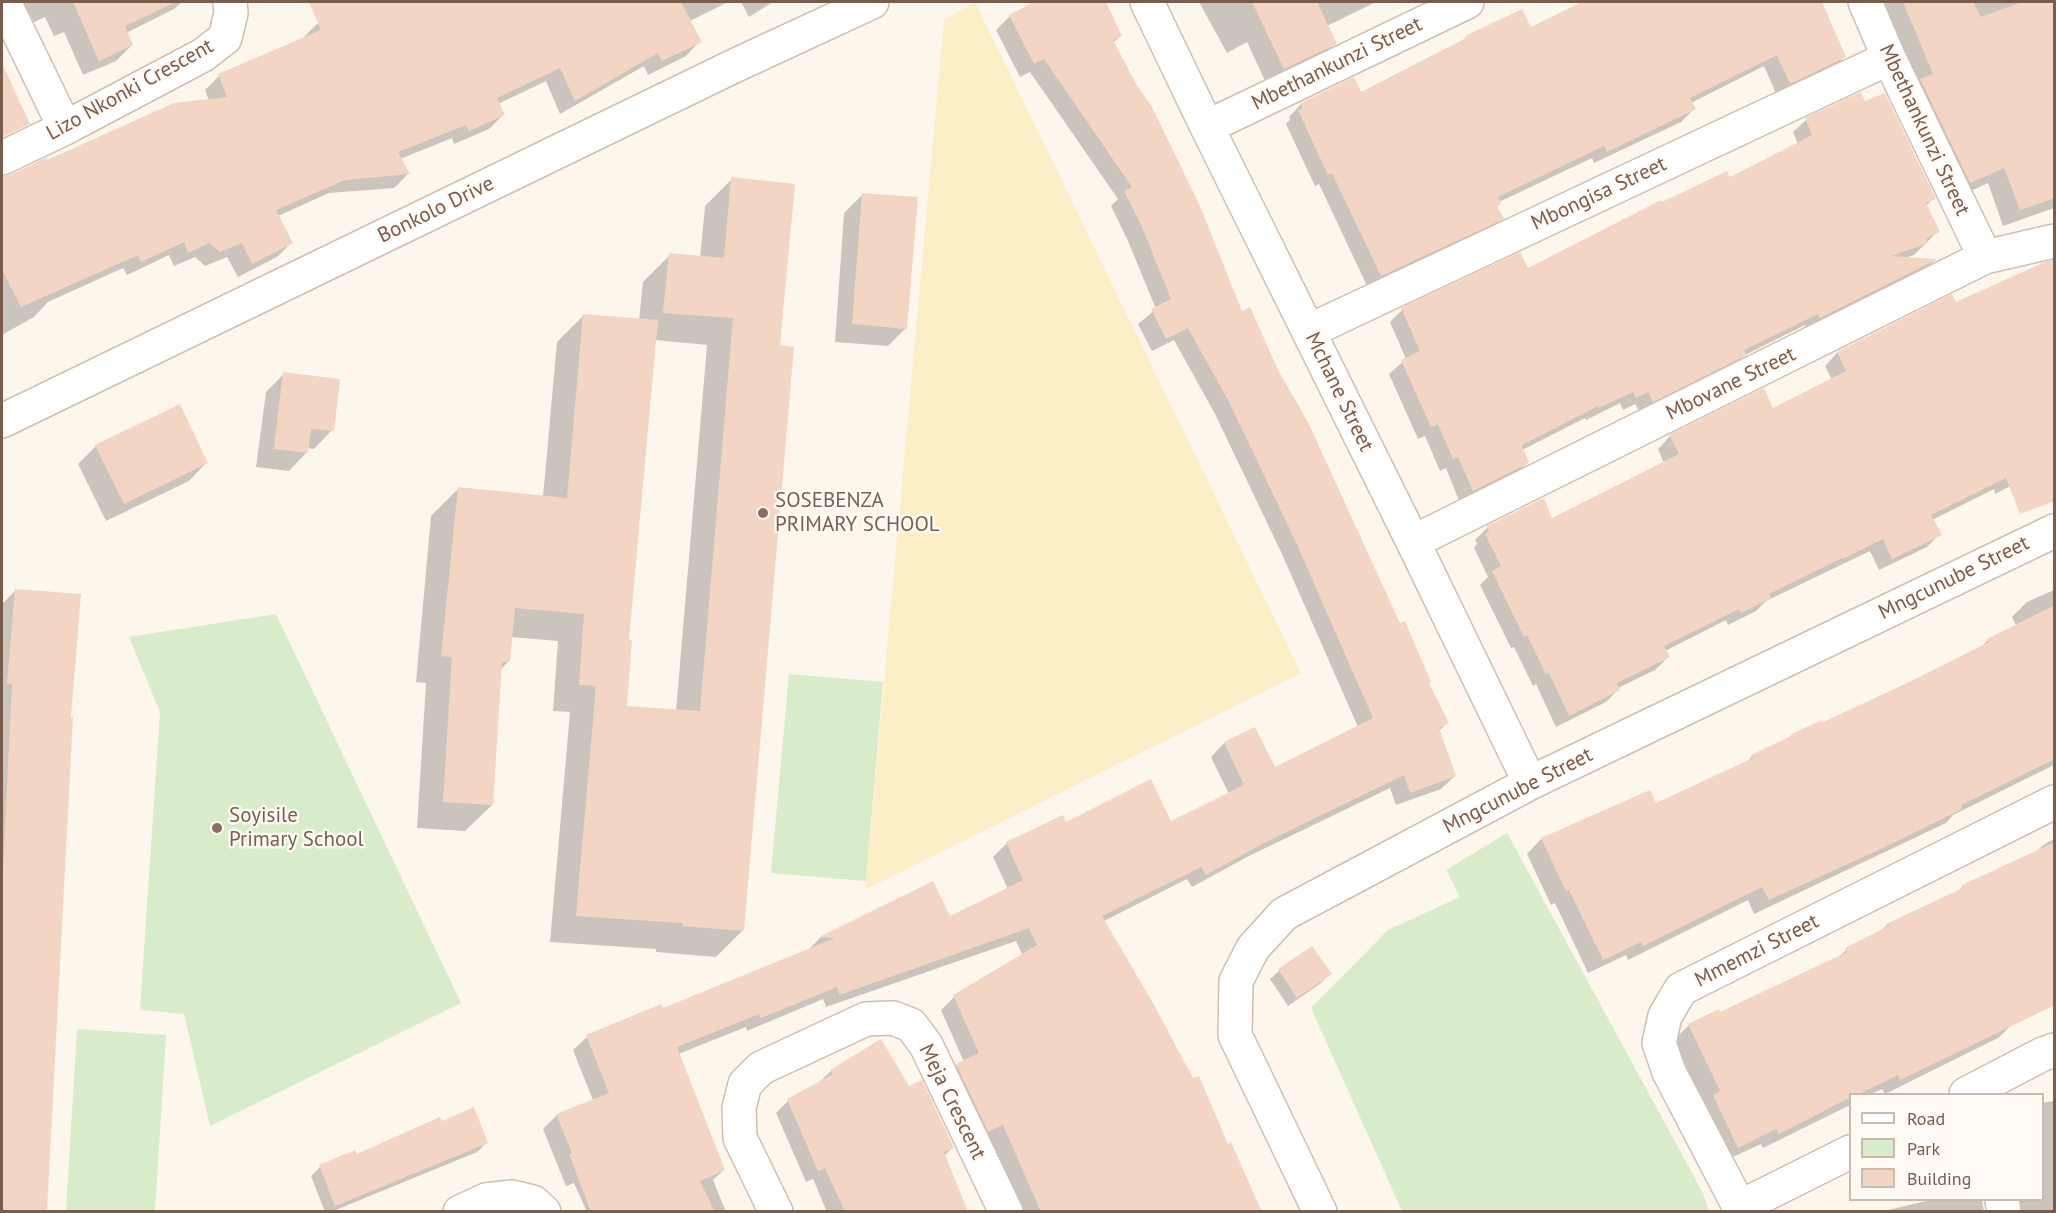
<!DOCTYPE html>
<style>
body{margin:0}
#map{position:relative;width:2056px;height:1213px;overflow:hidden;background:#fdf6ec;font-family:"PT Sans",sans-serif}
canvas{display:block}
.frame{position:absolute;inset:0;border:3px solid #7a5c4d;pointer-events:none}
.legend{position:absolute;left:1849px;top:1093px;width:195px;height:108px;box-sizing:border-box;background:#fffaf3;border:2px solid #cabbb1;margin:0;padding:8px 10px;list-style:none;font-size:18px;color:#7a5c4d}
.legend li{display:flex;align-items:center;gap:12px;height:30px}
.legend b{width:30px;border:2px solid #cabbb1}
</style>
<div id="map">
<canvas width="2056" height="1213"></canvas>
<div class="frame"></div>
<ul class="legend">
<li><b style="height:8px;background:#fff"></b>Road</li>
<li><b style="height:16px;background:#d8ecc9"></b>Park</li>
<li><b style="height:16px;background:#f3d5c3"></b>Building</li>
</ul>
</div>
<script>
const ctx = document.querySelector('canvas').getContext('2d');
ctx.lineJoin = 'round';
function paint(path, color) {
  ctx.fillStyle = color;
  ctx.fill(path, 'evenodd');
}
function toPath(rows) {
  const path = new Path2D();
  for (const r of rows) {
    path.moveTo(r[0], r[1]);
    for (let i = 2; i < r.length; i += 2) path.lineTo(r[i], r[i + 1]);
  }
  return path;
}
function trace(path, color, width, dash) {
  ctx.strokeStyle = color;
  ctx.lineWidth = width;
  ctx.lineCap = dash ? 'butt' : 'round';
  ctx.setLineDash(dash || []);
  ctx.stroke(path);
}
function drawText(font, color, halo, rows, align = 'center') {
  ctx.font = font + ' "PT Sans",sans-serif';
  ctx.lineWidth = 5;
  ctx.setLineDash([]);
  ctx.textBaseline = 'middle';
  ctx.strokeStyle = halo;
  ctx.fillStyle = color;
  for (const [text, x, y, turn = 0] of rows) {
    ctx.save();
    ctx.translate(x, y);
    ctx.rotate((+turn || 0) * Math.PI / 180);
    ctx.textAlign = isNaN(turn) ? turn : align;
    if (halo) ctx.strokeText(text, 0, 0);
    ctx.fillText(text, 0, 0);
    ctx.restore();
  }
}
paint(toPath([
 [276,614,461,1003,210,1126,184,1014,140,1010,160,712,129,637],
 [789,674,883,682,866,881,771,873],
 [1507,833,1703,1193,1709,1211,1402,1211,1311,1008,1388,930,1460,897,1446,870],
 [77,1029,166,1035,155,1211,66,1211]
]), '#d8ecc9');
paint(toPath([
 [975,2,1301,673,865,890,944,20]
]), '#fcefc7');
paint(toPath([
 [23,2,182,2,174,9,126,33,132,45,116,61,83,75,64,32,54,36,45,17,34,22],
 [372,2,507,2,510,7,520,2,728,2,690,21,700,41,686,56,648,75,644,66,560,114,546,81,498,104,503,115,489,129,454,144,452,138,400,159,408,174,394,188,329,193,278,216,291,243,277,257,238,277,227,257,205,266,195,257,174,266,169,255,127,275,123,268,48,302,34,317,2,335,2,192,81,146,209,101,205,90,219,76,305,40,304,37,318,23],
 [741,2,773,2,749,17],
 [1037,2,1046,2,1050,10,1067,2,1105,2,1120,36,1113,43,1242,313,1278,373,1447,723,1439,731,1455,776,1441,789,1396,805,1390,788,1247,857,1192,887,1187,879,1104,921,1227,1146,1261,1212,1021,1212,989,1138,975,1145,943,1079,957,1065,964,1062,941,1010,954,997,1023,956,1016,941,826,1007,823,999,747,1031,746,1027,678,1054,724,1170,713,1180,726,1212,587,1212,574,1183,566,1186,543,1129,557,1115,593,1100,573,1050,587,1037,661,1006,662,1010,807,951,820,938,932,883,950,918,1008,889,993,857,1007,843,1065,824,1170,823,1229,794,1211,757,1224,743,1255,729,1274,770,1358,727,1282,554,1215,414,1174,340,1152,351,1138,324,1156,309,1128,241,1111,206,1118,199,1030,72,1020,77,996,30,1010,16],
 [1199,2,1376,2,1327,26,1335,43,1319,60,1267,85,1247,42,1227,53],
 [1588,2,1820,2,1844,57,1832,70,1777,96,1764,66,1691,103,1694,109,1681,122,1594,163,1592,158,1499,202,1496,207,1502,218,1489,231,1368,288,1319,184,1315,186,1286,124,1290,120,1289,117,1301,104,1360,94,1461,42,1466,37,1530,29],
 [1874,2,2049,2,2054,17,2054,208,2003,226,1988,183,1954,199],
 [2,68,16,98,2,112],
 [1864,103,1934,198,1926,206,1938,231,1914,255,1905,258,1935,260,1922,273,1807,330,1805,325,1745,355,1733,367,1640,413,1635,404,1623,410,1620,403,1586,420,1585,418,1522,450,1527,463,1515,475,1460,503,1446,468,1440,471,1425,436,1418,439,1389,374,1406,359,1390,322,1402,310,1527,270,1662,204,1729,179,1798,144,1793,132,1806,120],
 [732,179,778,347,743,930,716,957,656,952,656,949,550,942,570,712,553,711,558,641,511,637,508,662,500,670,492,805,465,831,417,828,426,683,416,682,431,516,458,489,543,497,557,342,584,315,639,320,643,282,670,255,700,258,705,206],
 [655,340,707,345,676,711,626,708,628,641],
 [862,195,906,328,888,346,835,342,844,213],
 [1951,296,2054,464,1995,494,1994,489,1932,520,1940,534,1927,547,1879,570,1870,551,1766,601,1756,611,1728,625,1726,620,1665,651,1668,657,1655,670,1618,688,1618,690,1606,702,1556,727,1536,684,1533,686,1514,647,1511,648,1480,585,1488,577,1474,548,1477,544,1475,540,1488,527,1552,521,1664,463,1658,449,1670,436,1772,410,1832,380,1825,366,1837,353],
 [284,374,332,430,314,449,307,448,307,452,289,471,256,467,266,392],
 [96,446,207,462,189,481,106,521,78,464],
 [16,590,69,718,46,1212,2,1212,2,604],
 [2054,590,2054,765,1953,815,1946,823,1754,914,1748,900,1628,960,1626,955,1588,973,1555,903,1551,905,1527,854,1541,839,1649,792,1655,805,1747,762,1752,756,1787,740,1791,736,1823,724,1980,648,1988,640,2016,626,2012,617,2027,602],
 [2054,839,2054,999,2014,1023,1998,1038,1885,1094,1882,1089,1871,1094,1850,1094,1850,1105,1763,1148,1761,1144,1722,1162,1704,1105,1674,1040,1689,1025,1719,1013,1838,958,1846,950,1880,932,1887,925,1956,893,1963,886,2036,852,2043,845],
 [1312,948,1330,974,1321,983,1288,1006,1270,979,1279,971],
 [831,1071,909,1088,953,1147,944,1156,968,1212,827,1212,813,1179,806,1182,776,1113,788,1101,818,1083],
 [2054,1101,2054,1212,2005,1212,1995,1200,2042,1200,2042,1103],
 [441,1123,486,1143,477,1152,331,1212,325,1212,311,1176,320,1167,355,1152,356,1156],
 [1930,1200,1982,1200,1984,1212,1880,1212]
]), '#0003');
paint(toPath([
 [73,2,176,2,125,26,133,45,99,61],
 [309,2,681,2,702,42,662,61,658,53,575,101,560,68,497,98,505,115,469,131,466,125,398,152,410,174,345,180,276,210,293,243,252,264,242,243,220,252,209,243,188,253,184,242,141,262,138,255,21,307,2,270,2,177,10,175,46,158,47,160,174,103,227,97,218,74,321,30],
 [1034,2,1106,2,1122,36,1113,40,1136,84,1152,107,1200,206,1242,311,1250,307,1279,372,1307,420,1400,623,1405,621,1431,682,1429,683,1449,723,1439,728,1456,776,1410,793,1404,775,1262,844,1206,875,1201,867,1102,916,1153,1003,1193,1078,1199,1076,1228,1144,1231,1142,1262,1212,1041,1212,1003,1125,988,1132,956,1064,979,1053,953,995,1037,945,1029,928,839,995,837,987,761,1018,759,1014,677,1047,725,1170,700,1181,715,1212,591,1212,569,1154,572,1153,556,1114,609,1093,586,1035,661,1004,663,1008,835,938,819,937,933,881,950,916,1023,880,1006,842,1063,815,1066,822,1151,779,1171,821,1244,785,1224,742,1255,727,1275,767,1373,718,1295,540,1228,400,1188,328,1166,339,1151,309,1171,299,1142,227,1124,191,1132,187,1044,59,1034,64,1009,15],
 [1252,2,1317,2,1337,44,1284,69],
 [1582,2,1822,2,1846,57,1790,84,1777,55,1690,98,1696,109,1607,152,1604,146,1498,197,1501,204,1497,206,1504,219,1381,276,1332,173,1328,175,1298,110,1303,108,1301,103,1354,77,1361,92,1466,38,1465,36,1522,9,1531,27],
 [1903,2,1973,2,1981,17,2022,2,2055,2,2055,198,2020,210,2004,168,1970,183,1920,79,1933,74],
 [2,63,30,124,2,137],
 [1861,92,1865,101,1885,93,1936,199,1926,203,1940,232,1926,238,1928,243,1891,256,1936,259,1936,260,1820,318,1818,314,1744,350,1747,355,1653,402,1648,392,1636,398,1633,392,1599,408,1598,406,1522,445,1529,463,1473,491,1458,457,1453,459,1438,424,1431,427,1401,360,1420,351,1401,308,1520,252,1528,268,1661,200,1662,202,1727,171,1730,177,1812,135,1805,118],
 [731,177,795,184,780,345,794,347,744,931,682,926,682,923,576,916,596,686,579,685,584,614,515,608,510,662,502,662,493,805,443,802,452,657,441,656,458,487,567,498,583,314,658,320,629,640,632,640,627,706,700,711,733,318,663,313,669,253,724,258],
 [862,193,918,197,907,329,852,324],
 [2055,260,2055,501,2020,514,2006,478,1931,515,1942,535,1892,559,1883,539,1843,559,1842,558,1769,594,1771,598,1741,613,1739,609,1664,646,1670,657,1617,683,1620,690,1569,716,1549,673,1546,674,1527,635,1524,637,1492,571,1501,566,1485,534,1489,532,1487,526,1544,498,1552,518,1679,454,1669,435,1764,388,1773,408,1846,371,1837,352,1952,294,1956,302,2045,262],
 [283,372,340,379,334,431,311,429,308,453,274,449],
 [180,404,208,463,124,504,95,445],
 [15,589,81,594,71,717,73,717,47,1212,2,1212,2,890,12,684,7,683],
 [2055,605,2055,759,1961,805,1962,809,1885,847,1769,900,1762,887,1643,946,1641,942,1603,960,1569,890,1566,891,1541,838,1650,790,1656,803,1753,758,1751,755,1791,736,1790,735,1822,720,1823,722,1916,679,1989,642,1987,639],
 [2055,842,2055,1005,1900,1080,1898,1075,1857,1095,1851,1095,1851,1097,1779,1134,1776,1129,1738,1148,1713,1095,1720,1091,1688,1024,1719,1009,1720,1012,1847,952,1845,948,1887,927,1886,924,1963,888,1962,885],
 [1312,946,1332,974,1297,998,1278,969],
 [881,1039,909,1086,922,1080,954,1148,944,1152,968,1212,845,1212,825,1168,818,1171,787,1099,833,1074,830,1070],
 [474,1107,488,1143,335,1206,319,1165,355,1150,357,1154,440,1117,442,1121]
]), '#f3d5c3');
const minor = toPath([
 [4,2,65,128],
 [1147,2,1207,127,1413,542,1530,783],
 [1865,2,1889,58,1985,257],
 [1207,127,1467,2],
 [2,158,65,128,203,55,225,38,231,13,230,2],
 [1309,331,1889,58],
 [2,421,734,66,872,2],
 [1413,542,1985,257,2054,241],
 [1966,1094,2041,1055,2054,1050],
 [2002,1200,2004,1212],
 [1740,1207,1850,1152],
 [460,1212,486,1200,512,1197,533,1202,544,1212],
 [776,1212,740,1138,739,1108,745,1084,761,1068,866,1019,893,1018,911,1025,926,1045,1006,1212],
 [1320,1212,1235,1035,1236,981,1253,948,1284,914,1530,783,2054,531],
 [1742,1212,1669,1072,1659,1043,1665,1016,1681,989,2054,802]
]);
trace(minor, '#d1beb0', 36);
trace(minor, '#fff', 33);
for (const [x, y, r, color] of [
 [763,513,6,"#8d6e63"],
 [217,828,6,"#8d6e63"]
]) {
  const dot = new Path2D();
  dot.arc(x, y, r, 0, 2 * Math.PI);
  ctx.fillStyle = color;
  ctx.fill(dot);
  trace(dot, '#fffaf3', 2);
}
drawText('21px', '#7a5c4d', '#fffaf3', [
 ["Mbethankunzi Street",1337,64,-26],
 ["Lizo Nkonki Crescent",130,90,-29],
 ["Mbethankunzi Street",1924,130,65],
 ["Mbongisa Street",1599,194,-25],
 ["Bonkolo Drive",436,210,-26],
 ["Mbovane Street",1731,384,-26],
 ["Mchane Street",1339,392,64],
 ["Mngcunube Street",1954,578,-26],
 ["Mngcunube Street",1518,791,-27],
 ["Mmemzi Street",1757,951,-27],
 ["Meja Crescent",952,1102,64]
]);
drawText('21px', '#785e54', '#fffaf3', [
 ["SOSEBENZA",775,501],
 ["PRIMARY SCHOOL",775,525],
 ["Soyisile",229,816],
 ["Primary School",229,840]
], 'left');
</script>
